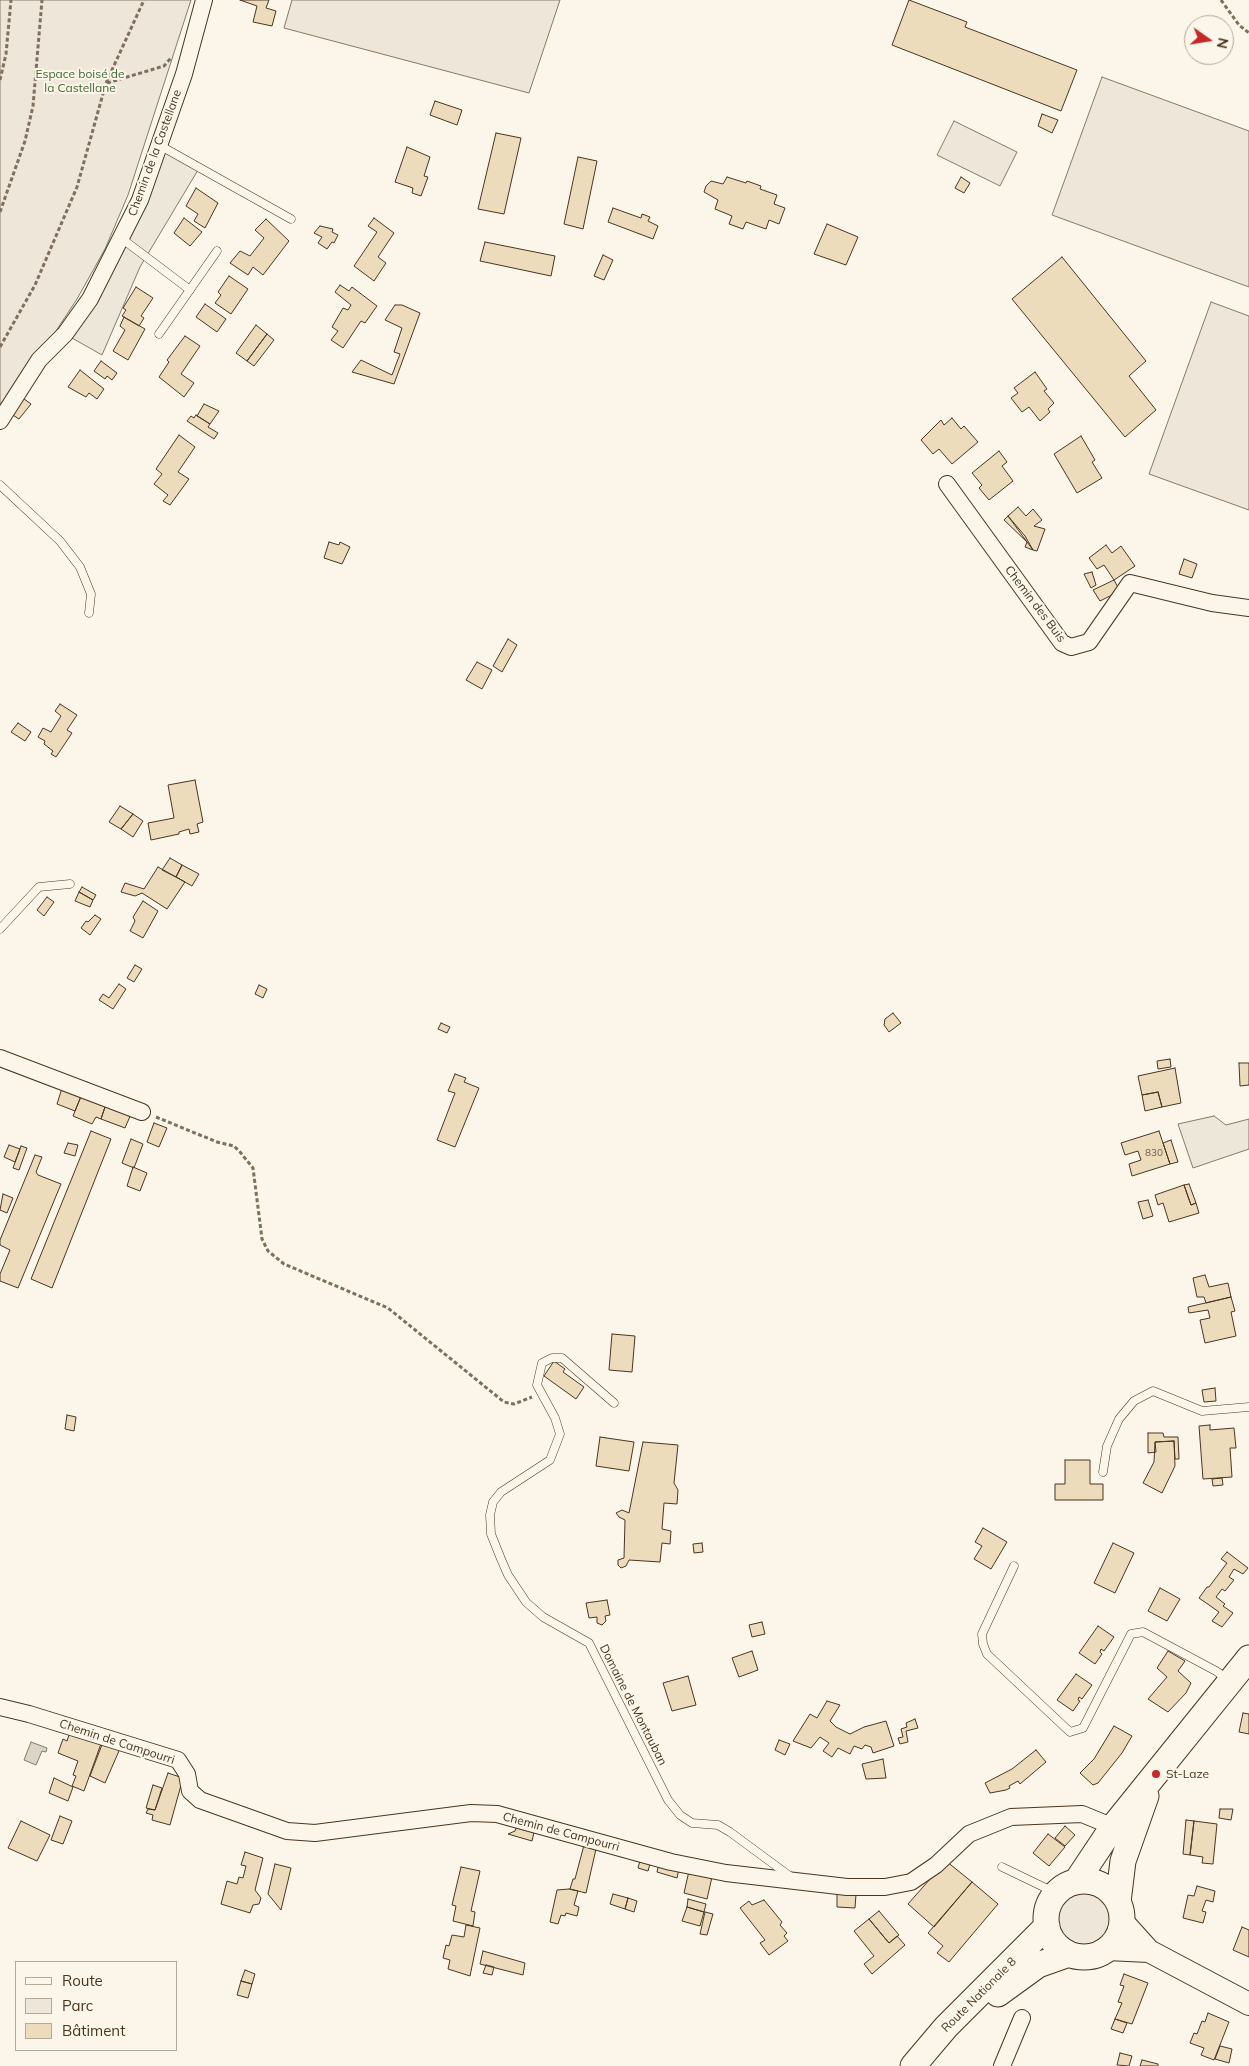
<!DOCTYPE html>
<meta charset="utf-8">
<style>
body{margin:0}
#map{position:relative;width:1249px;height:2066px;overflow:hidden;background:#fbf6e9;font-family:Mulish,sans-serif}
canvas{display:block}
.legend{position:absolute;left:15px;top:1961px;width:162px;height:90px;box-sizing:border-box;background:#fbf6e9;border:1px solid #b4a999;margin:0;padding:6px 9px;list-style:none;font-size:15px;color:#4a3520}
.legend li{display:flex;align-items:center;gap:10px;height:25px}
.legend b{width:25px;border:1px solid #b4a999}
.north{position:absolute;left:1184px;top:15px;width:50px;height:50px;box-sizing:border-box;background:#fbf6e9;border:1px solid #b4a999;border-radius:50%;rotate:103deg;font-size:14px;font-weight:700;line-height:20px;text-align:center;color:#4a3520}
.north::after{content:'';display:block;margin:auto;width:18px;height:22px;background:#c62828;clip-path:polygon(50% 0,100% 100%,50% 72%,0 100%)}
</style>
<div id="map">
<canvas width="1249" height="2066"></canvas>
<ul class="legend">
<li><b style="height:6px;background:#fbf6e9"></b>Route</li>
<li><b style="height:14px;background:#ede6d9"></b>Parc</li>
<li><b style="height:14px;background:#ecdcbc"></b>Bâtiment</li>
</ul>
<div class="north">N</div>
</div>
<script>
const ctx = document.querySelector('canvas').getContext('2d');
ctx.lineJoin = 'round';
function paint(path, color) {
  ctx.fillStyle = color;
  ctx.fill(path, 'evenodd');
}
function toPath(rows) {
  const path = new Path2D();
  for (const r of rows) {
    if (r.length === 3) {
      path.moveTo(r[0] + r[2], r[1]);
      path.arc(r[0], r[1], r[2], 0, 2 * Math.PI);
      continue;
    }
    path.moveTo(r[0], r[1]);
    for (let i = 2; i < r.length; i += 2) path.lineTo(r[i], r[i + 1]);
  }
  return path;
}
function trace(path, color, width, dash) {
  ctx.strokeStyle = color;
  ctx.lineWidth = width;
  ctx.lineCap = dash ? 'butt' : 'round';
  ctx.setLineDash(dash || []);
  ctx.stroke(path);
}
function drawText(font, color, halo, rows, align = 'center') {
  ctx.font = font + ' Mulish,sans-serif';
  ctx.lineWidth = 4;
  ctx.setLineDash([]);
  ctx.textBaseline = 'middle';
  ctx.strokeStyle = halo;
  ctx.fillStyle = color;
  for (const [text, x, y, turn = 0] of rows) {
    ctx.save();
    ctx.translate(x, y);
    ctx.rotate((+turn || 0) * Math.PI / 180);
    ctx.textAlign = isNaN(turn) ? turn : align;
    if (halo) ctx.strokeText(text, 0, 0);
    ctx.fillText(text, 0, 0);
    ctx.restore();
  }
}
const green = toPath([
 [0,0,191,0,128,195,105,249,77,299,0,416,0,0],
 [292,0,560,0,529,93,284,28,292,0],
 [1102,77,1249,131,1249,287,1052,215,1102,77],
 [954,121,1017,152,1000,186,937,155,954,121],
 [1211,302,1249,316,1249,510,1149,474,1211,302],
 [1083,1919,37]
]);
paint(green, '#ede6d9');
trace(green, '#887966', 1);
const parking = toPath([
 [158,148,198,170,140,267,102,355,65,334,158,148],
 [1214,1116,1226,1125,1249,1119,1249,1149,1193,1168,1178,1124,1214,1116]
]);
paint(parking, '#ede7d9');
trace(parking, '#887966', 1);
const water = toPath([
 [31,1742,47,1748,46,1752,42,1751,36,1765,24,1760,31,1742]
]);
paint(water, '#dcd4c6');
trace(water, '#887966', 1);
const building = toPath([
 [240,0,269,0,266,8,276,11,272,26,253,22,257,6,240,0],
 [909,0,967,22,965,27,1077,70,1061,111,892,45,909,0],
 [435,101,462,110,457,125,430,115,435,101],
 [1042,114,1058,120,1052,133,1038,126,1042,114],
 [496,133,521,138,504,214,478,209,496,133],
 [407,147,430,157,424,176,428,177,421,196,412,193,413,188,395,182,407,147],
 [578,157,597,161,583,229,564,224,578,157],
 [727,177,746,183,747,181,761,186,760,189,777,195,774,204,785,208,779,224,769,220,766,229,746,222,743,229,729,224,732,216,715,209,718,200,704,192,706,186,711,181,723,184,727,177],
 [961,177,970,183,964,193,955,188,961,177],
 [196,188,218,203,205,228,194,221,198,214,186,206,196,188],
 [613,208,641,218,642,214,650,217,648,221,658,226,653,239,608,222,613,208],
 [184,218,202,232,190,246,174,233,184,218],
 [374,218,394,233,378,257,386,263,374,281,354,266,377,232,368,226,374,218],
 [266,219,289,241,263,275,253,267,248,275,230,263,240,251,250,256,264,238,255,230,266,219],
 [827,224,858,237,846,265,814,254,827,224],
 [320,226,333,229,332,232,338,235,334,243,332,242,327,249,318,243,322,237,314,233,320,226],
 [485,242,555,256,551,276,480,261,485,242],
 [603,255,613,260,604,280,594,276,603,255],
 [1062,257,1146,361,1129,376,1156,410,1125,437,1012,299,1062,257],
 [229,276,248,289,231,314,215,303,221,295,218,292,229,276],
 [340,285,349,291,352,287,377,306,365,323,361,321,343,348,331,340,338,331,332,327,343,308,348,310,351,305,335,292,340,285],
 [136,287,153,298,141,316,144,318,139,326,122,316,126,310,123,308,136,287],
 [205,304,226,319,217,332,196,317,205,304],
 [395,305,402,305,420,313,394,384,352,372,361,360,392,375,400,354,394,352,402,328,385,320,395,305],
 [124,317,145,329,128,360,113,351,125,330,120,326,124,317],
 [256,325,267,334,247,361,236,353,256,325],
 [267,334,274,340,254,366,247,361,267,334],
 [185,336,200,346,181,374,194,383,184,397,159,377,169,362,167,360,185,336],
 [101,361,117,373,112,380,107,376,105,379,94,371,101,361],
 [80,370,104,389,97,399,89,393,86,397,68,387,80,370],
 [1035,372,1047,389,1044,391,1054,403,1048,409,1050,412,1040,421,1029,407,1022,412,1011,398,1018,393,1014,388,1035,372],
 [20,396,31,404,19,419,8,412,20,396],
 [204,404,219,411,210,424,197,416,204,404],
 [196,415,210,424,208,427,218,433,214,439,187,421,191,416,194,418,196,415],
 [952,418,961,429,964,426,978,442,952,464,939,449,933,454,921,440,941,420,944,425,952,418],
 [179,435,195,447,178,472,189,479,170,505,163,501,168,495,154,484,162,474,156,469,179,435],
 [1081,436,1095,460,1092,462,1102,478,1077,493,1054,454,1081,436],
 [999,451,1007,462,1002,466,1013,481,989,500,979,488,982,485,972,473,999,451],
 [1018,507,1026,516,1033,509,1042,520,1034,526,1045,529,1037,551,1033,550,1008,516,1018,507],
 [1008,516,1025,536,1033,550,1025,547,1027,542,1004,520,1008,516],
 [329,542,339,545,340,542,350,547,342,564,324,558,329,542],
 [1106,545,1112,553,1121,546,1135,566,1114,580,1104,565,1097,569,1089,558,1106,545],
 [1184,559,1197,564,1192,578,1179,574,1184,559],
 [1092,572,1096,585,1091,588,1084,574,1092,572],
 [1114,580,1120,591,1100,601,1093,590,1114,580],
 [508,639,517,645,502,672,493,666,508,639],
 [477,662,492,670,482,689,466,680,477,662],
 [60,704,77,715,67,730,72,733,56,757,51,754,53,751,44,744,45,741,38,737,43,728,51,732,61,716,55,711,60,704],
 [18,723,31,732,25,741,11,732,18,723],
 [195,780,203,822,197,824,199,832,190,834,189,829,179,832,179,834,151,840,148,823,174,818,168,785,195,780],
 [120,806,133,814,121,829,109,822,120,806],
 [133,814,143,821,133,837,121,829,133,814],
 [170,858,182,865,176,877,162,870,170,858],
 [182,865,199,874,192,886,176,877,182,865],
 [158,867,185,882,167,909,142,893,135,896,121,892,125,883,144,889,158,867],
 [82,887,96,895,93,900,79,892,82,887],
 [79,892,93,900,90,907,75,901,79,892],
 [47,897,54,902,44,916,37,910,47,897],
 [143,901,158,911,143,938,130,931,135,921,133,917,143,901],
 [95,915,101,919,90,935,81,928,86,921,88,922,95,915],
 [135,965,142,969,134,982,127,978,135,965],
 [119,984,126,989,113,1009,99,1000,103,994,109,998,119,984],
 [259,985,267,989,263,998,255,994,259,985],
 [893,1013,901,1023,889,1032,884,1025,885,1019,893,1013],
 [441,1023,450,1027,447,1033,438,1029,441,1023],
 [1170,1059,1171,1067,1158,1069,1157,1061,1170,1059],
 [1239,1063,1249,1063,1249,1085,1240,1086,1239,1063],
 [1175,1068,1181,1103,1162,1107,1158,1092,1142,1095,1138,1076,1175,1068],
 [455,1074,466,1078,464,1082,479,1088,455,1147,437,1140,455,1093,448,1091,455,1074],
 [63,1085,82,1094,75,1111,57,1104,63,1085],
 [1158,1092,1162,1107,1145,1111,1142,1095,1158,1092],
 [82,1094,106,1104,101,1119,96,1117,92,1124,73,1116,82,1094],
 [106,1104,131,1114,125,1128,101,1119,106,1104],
 [154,1123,167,1128,159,1147,147,1142,154,1123],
 [91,1131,111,1139,52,1288,31,1279,91,1131],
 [1159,1131,1170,1164,1132,1176,1129,1164,1141,1160,1138,1151,1125,1155,1121,1143,1159,1131],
 [131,1139,143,1144,134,1168,122,1163,131,1139],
 [1171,1140,1178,1162,1170,1164,1163,1143,1171,1140],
 [68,1143,78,1145,75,1156,64,1153,68,1143],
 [9,1145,20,1149,15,1162,4,1157,9,1145],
 [21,1146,27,1148,19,1170,13,1168,21,1146],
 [35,1155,42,1157,36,1172,38,1175,61,1184,18,1288,0,1281,0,1274,10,1250,0,1245,0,1240,35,1155],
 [133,1167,147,1173,140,1191,127,1186,133,1167],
 [1189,1184,1196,1203,1191,1205,1184,1185,1189,1184],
 [1184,1185,1191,1205,1196,1203,1199,1213,1169,1222,1163,1203,1158,1205,1155,1195,1184,1185],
 [3,1194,13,1198,7,1213,0,1210,3,1194],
 [1148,1200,1153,1216,1143,1219,1138,1202,1148,1200],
 [1205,1275,1209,1287,1228,1283,1231,1297,1206,1303,1204,1297,1197,1297,1193,1278,1205,1275],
 [1231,1297,1235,1311,1231,1312,1236,1336,1205,1343,1200,1320,1210,1318,1208,1310,1189,1313,1188,1307,1231,1297],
 [612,1334,635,1336,632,1372,609,1370,612,1334],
 [554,1361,565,1369,563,1372,584,1387,576,1399,544,1376,554,1361],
 [1215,1388,1216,1401,1204,1402,1202,1390,1215,1388],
 [67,1415,76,1417,74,1431,65,1429,67,1415],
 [1210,1425,1210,1430,1234,1428,1236,1448,1230,1448,1232,1477,1203,1479,1199,1426,1210,1425],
 [1148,1433,1163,1433,1164,1437,1178,1437,1179,1459,1175,1459,1174,1441,1155,1442,1156,1452,1148,1453,1148,1433],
 [600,1437,634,1442,629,1471,596,1466,600,1437],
 [1174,1441,1175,1466,1162,1493,1143,1483,1154,1462,1155,1442,1174,1441],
 [643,1442,678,1445,674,1483,678,1490,677,1504,664,1503,662,1529,671,1531,670,1544,662,1543,660,1562,629,1560,626,1566,621,1568,618,1565,618,1560,624,1558,625,1520,619,1517,616,1513,622,1510,629,1513,643,1442],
 [1065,1460,1090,1460,1090,1484,1103,1484,1103,1500,1055,1500,1055,1484,1065,1484,1065,1460],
 [1222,1478,1223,1485,1213,1486,1212,1479,1222,1478],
 [983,1528,1007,1542,991,1569,974,1559,982,1546,975,1542,983,1528],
 [702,1543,703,1552,694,1553,693,1544,702,1543],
 [1113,1543,1134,1553,1115,1593,1094,1583,1113,1543],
 [1227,1552,1248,1568,1243,1574,1234,1569,1229,1577,1234,1580,1225,1591,1222,1589,1216,1597,1225,1604,1223,1606,1233,1613,1222,1627,1212,1621,1219,1612,1199,1598,1207,1587,1209,1587,1227,1563,1221,1559,1227,1552],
 [1160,1588,1180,1599,1167,1621,1148,1611,1160,1588],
 [607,1600,610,1615,605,1616,606,1621,602,1625,597,1623,597,1617,589,1618,586,1603,607,1600],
 [762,1622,765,1634,752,1637,749,1625,762,1622],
 [1098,1626,1114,1637,1104,1651,1101,1649,1100,1652,1102,1654,1095,1664,1079,1653,1098,1626],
 [752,1651,758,1670,739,1677,732,1658,752,1651],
 [1168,1651,1185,1661,1178,1671,1191,1683,1186,1693,1168,1712,1148,1699,1167,1677,1157,1668,1168,1651],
 [1076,1674,1092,1685,1082,1699,1079,1697,1078,1700,1080,1701,1073,1711,1057,1700,1076,1674],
 [688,1676,696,1705,672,1711,663,1683,688,1676],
 [827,1701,840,1705,830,1721,836,1727,850,1734,864,1727,886,1721,894,1746,873,1753,871,1747,865,1745,862,1749,854,1746,850,1754,838,1748,832,1757,823,1751,829,1743,820,1737,811,1748,793,1741,810,1714,817,1718,827,1701],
 [1243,1713,1249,1714,1249,1734,1239,1732,1243,1713],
 [915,1719,918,1728,906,1731,908,1742,900,1744,898,1738,903,1737,901,1729,907,1727,906,1723,915,1719],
 [1114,1726,1132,1736,1122,1753,1098,1783,1093,1785,1080,1773,1094,1759,1114,1726],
 [71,1729,102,1741,84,1791,72,1786,76,1776,73,1775,78,1761,58,1753,63,1739,67,1741,71,1729],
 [779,1740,790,1744,785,1755,775,1750,779,1740],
 [103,1742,122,1744,105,1783,90,1776,103,1742],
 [1036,1750,1046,1762,1020,1784,1018,1781,1009,1786,1010,1788,1006,1790,990,1793,985,1783,1012,1769,1036,1750],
 [883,1759,886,1778,866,1779,862,1764,883,1759],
 [168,1773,183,1778,170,1825,152,1820,153,1815,146,1813,148,1809,155,1810,168,1773],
 [54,1778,73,1787,68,1801,49,1793,54,1778],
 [153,1785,162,1788,155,1810,146,1808,153,1785],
 [1220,1809,1233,1809,1231,1820,1219,1818,1220,1809],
 [60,1816,72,1821,63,1844,51,1840,60,1816],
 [1186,1820,1194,1821,1190,1855,1183,1854,1186,1820],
 [21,1821,50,1835,37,1861,8,1848,21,1821],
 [1194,1821,1217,1824,1213,1864,1202,1863,1203,1857,1190,1855,1194,1821],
 [518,1823,535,1828,532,1841,508,1834,515,1831,518,1823],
 [1065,1826,1075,1835,1065,1846,1055,1838,1065,1826],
 [1048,1834,1065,1847,1049,1866,1033,1853,1048,1834],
 [584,1845,596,1849,586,1893,570,1889,573,1879,575,1879,584,1845],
 [245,1852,263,1858,255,1890,261,1898,259,1904,253,1905,250,1913,221,1904,227,1881,237,1884,239,1877,243,1878,246,1866,241,1865,245,1852],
 [641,1857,651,1860,648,1871,638,1868,641,1857],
 [946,1861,972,1882,934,1927,908,1904,946,1861],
 [659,1863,679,1869,677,1878,657,1872,659,1863],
 [275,1864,291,1868,281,1910,268,1894,275,1864],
 [461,1867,480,1871,471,1911,475,1912,473,1926,453,1921,456,1906,452,1905,461,1867],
 [689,1871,712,1877,707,1899,684,1893,689,1871],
 [972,1882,998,1904,949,1962,937,1953,943,1946,928,1933,972,1882],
 [1197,1886,1215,1891,1213,1902,1206,1900,1202,1911,1206,1912,1203,1923,1183,1918,1188,1895,1194,1896,1197,1886],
 [569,1889,578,1891,574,1905,579,1907,577,1916,566,1913,565,1916,561,1915,558,1924,550,1922,557,1890,569,1889],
 [837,1893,856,1894,855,1908,837,1907,837,1893],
 [613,1894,628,1898,625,1909,610,1904,613,1894],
 [628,1898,637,1901,634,1912,625,1909,628,1898],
 [688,1899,706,1904,704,1912,687,1907,688,1899],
 [764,1900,782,1922,780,1925,787,1933,784,1936,788,1941,769,1955,760,1943,765,1940,740,1908,749,1901,752,1905,764,1900],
 [687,1907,704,1912,700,1926,682,1921,687,1907],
 [879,1911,899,1935,889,1943,869,1919,879,1911],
 [705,1912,713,1914,707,1935,700,1934,705,1912],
 [869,1919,889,1943,897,1936,905,1945,872,1974,864,1964,874,1956,854,1931,869,1919],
 [466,1925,480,1928,470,1976,448,1969,450,1960,443,1958,446,1945,449,1946,452,1935,464,1937,466,1925],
 [1242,1927,1249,1930,1249,1957,1233,1950,1242,1927],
 [483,1951,525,1963,523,1975,480,1964,483,1951],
 [486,1965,494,1967,492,1975,483,1973,486,1965],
 [245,1970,255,1974,252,1984,241,1981,245,1970],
 [1124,1974,1148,1983,1132,2024,1115,2019,1122,2003,1118,2002,1124,1986,1120,1985,1124,1974],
 [241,1981,252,1984,248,1998,237,1995,241,1981],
 [1208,2013,1229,2022,1214,2060,1201,2055,1204,2048,1190,2043,1194,2033,1197,2034,1202,2021,1205,2022,1208,2013],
 [1115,2019,1127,2023,1123,2033,1111,2029,1115,2019],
 [1220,2046,1232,2049,1229,2063,1215,2059,1220,2046],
 [1120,2053,1132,2056,1129,2066,1117,2065,1120,2053],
 [1142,2060,1158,2064,1158,2066,1140,2066,1142,2060]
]);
paint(building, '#ecdcbc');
trace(building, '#4a3520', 1);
const lane = toPath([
 [159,145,291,219],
 [121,238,190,290],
 [159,334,217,251],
 [0,485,60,541,80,567,91,594,89,613],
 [0,929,39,887,70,884],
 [614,1403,562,1358,552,1358,542,1363,537,1385,555,1418,560,1434,550,1460,501,1492,493,1502,490,1515,491,1534,501,1559,508,1575,526,1602,543,1617,589,1643,668,1800,680,1815,692,1823,718,1825,730,1832,791,1877],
 [1103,1472,1107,1446,1119,1419,1134,1401,1153,1391,1202,1411,1249,1407],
 [1014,1566,982,1634,983,1644,987,1654,1070,1732,1083,1728,1131,1634,1143,1632,1216,1671,1227,1679],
 [1002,1867,1056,1893]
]);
const street = toPath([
 [0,421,39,360,65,334,90,299,140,200,184,74,204,0],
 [947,484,1062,643,1071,647,1089,642,1130,583,1212,603,1249,608],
 [0,1058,142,1112],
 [0,1707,29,1714,178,1760,187,1774,190,1791,200,1800,287,1831,315,1833,471,1813,497,1814,671,1862,726,1873,847,1887,885,1887,911,1882,936,1865,969,1834,1011,1817,1082,1814,1104,1823,1119,1832],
 [1002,2066,1022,2018]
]);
const secondary = toPath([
 [1122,1921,1149,1951,1249,2004],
 [1107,1949,1149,1951]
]);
const primary = toPath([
 [1084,1919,38],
 [1076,1882,1112,1828,1249,1658],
 [1118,1902,1123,1861,1146,1796],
 [998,1994,1038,1965,1069,1954],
 [913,2066,946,2027,1047,1926]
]);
trace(lane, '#4a3520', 9);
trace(street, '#4a3520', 18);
trace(secondary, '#4a3520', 24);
trace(primary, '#4a3520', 27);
trace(toPath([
 [1221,0,1239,25,1249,33],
 [0,80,6,54,11,0],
 [107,83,164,66,171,58],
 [0,212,25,141,33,106,42,0],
 [0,347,35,285,77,187,106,83,144,0],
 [156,1117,217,1142,234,1146,240,1152,253,1168,262,1239,268,1251,284,1264,388,1308,504,1402,514,1404,532,1397]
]), '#7f6f5c', 3, [4, 2.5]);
trace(lane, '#fbf6e9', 8);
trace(street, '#fbf6e9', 16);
trace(secondary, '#fbf6e9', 22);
trace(primary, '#fbf6e9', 25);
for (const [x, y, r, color] of [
 [1156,1774,5,"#c62828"]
]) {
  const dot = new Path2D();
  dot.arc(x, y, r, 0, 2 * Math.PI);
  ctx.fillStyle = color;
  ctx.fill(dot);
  trace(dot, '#fbf6e9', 2);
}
drawText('10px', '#725f47', null, [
 ["830",1154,1153]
]);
drawText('12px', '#436837', '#fbf6e9', [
 ["Espace boisé de",80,74],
 ["la Castellane",80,88]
]);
drawText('12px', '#4a3520', '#fbf6e9', [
 ["Chemin de la Castellane",155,153,-70],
 ["Chemin des Buis",1035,604,53],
 ["Domaine de Montauban",633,1705,63],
 ["Chemin de Campourri",117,1742,18],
 ["Chemin de Campourri",561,1832,15],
 ["Route Nationale 8",979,1995,-45]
]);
drawText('12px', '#4a3520', '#fbf6e9', [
 ["St-Laze",1166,1774]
], 'left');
</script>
